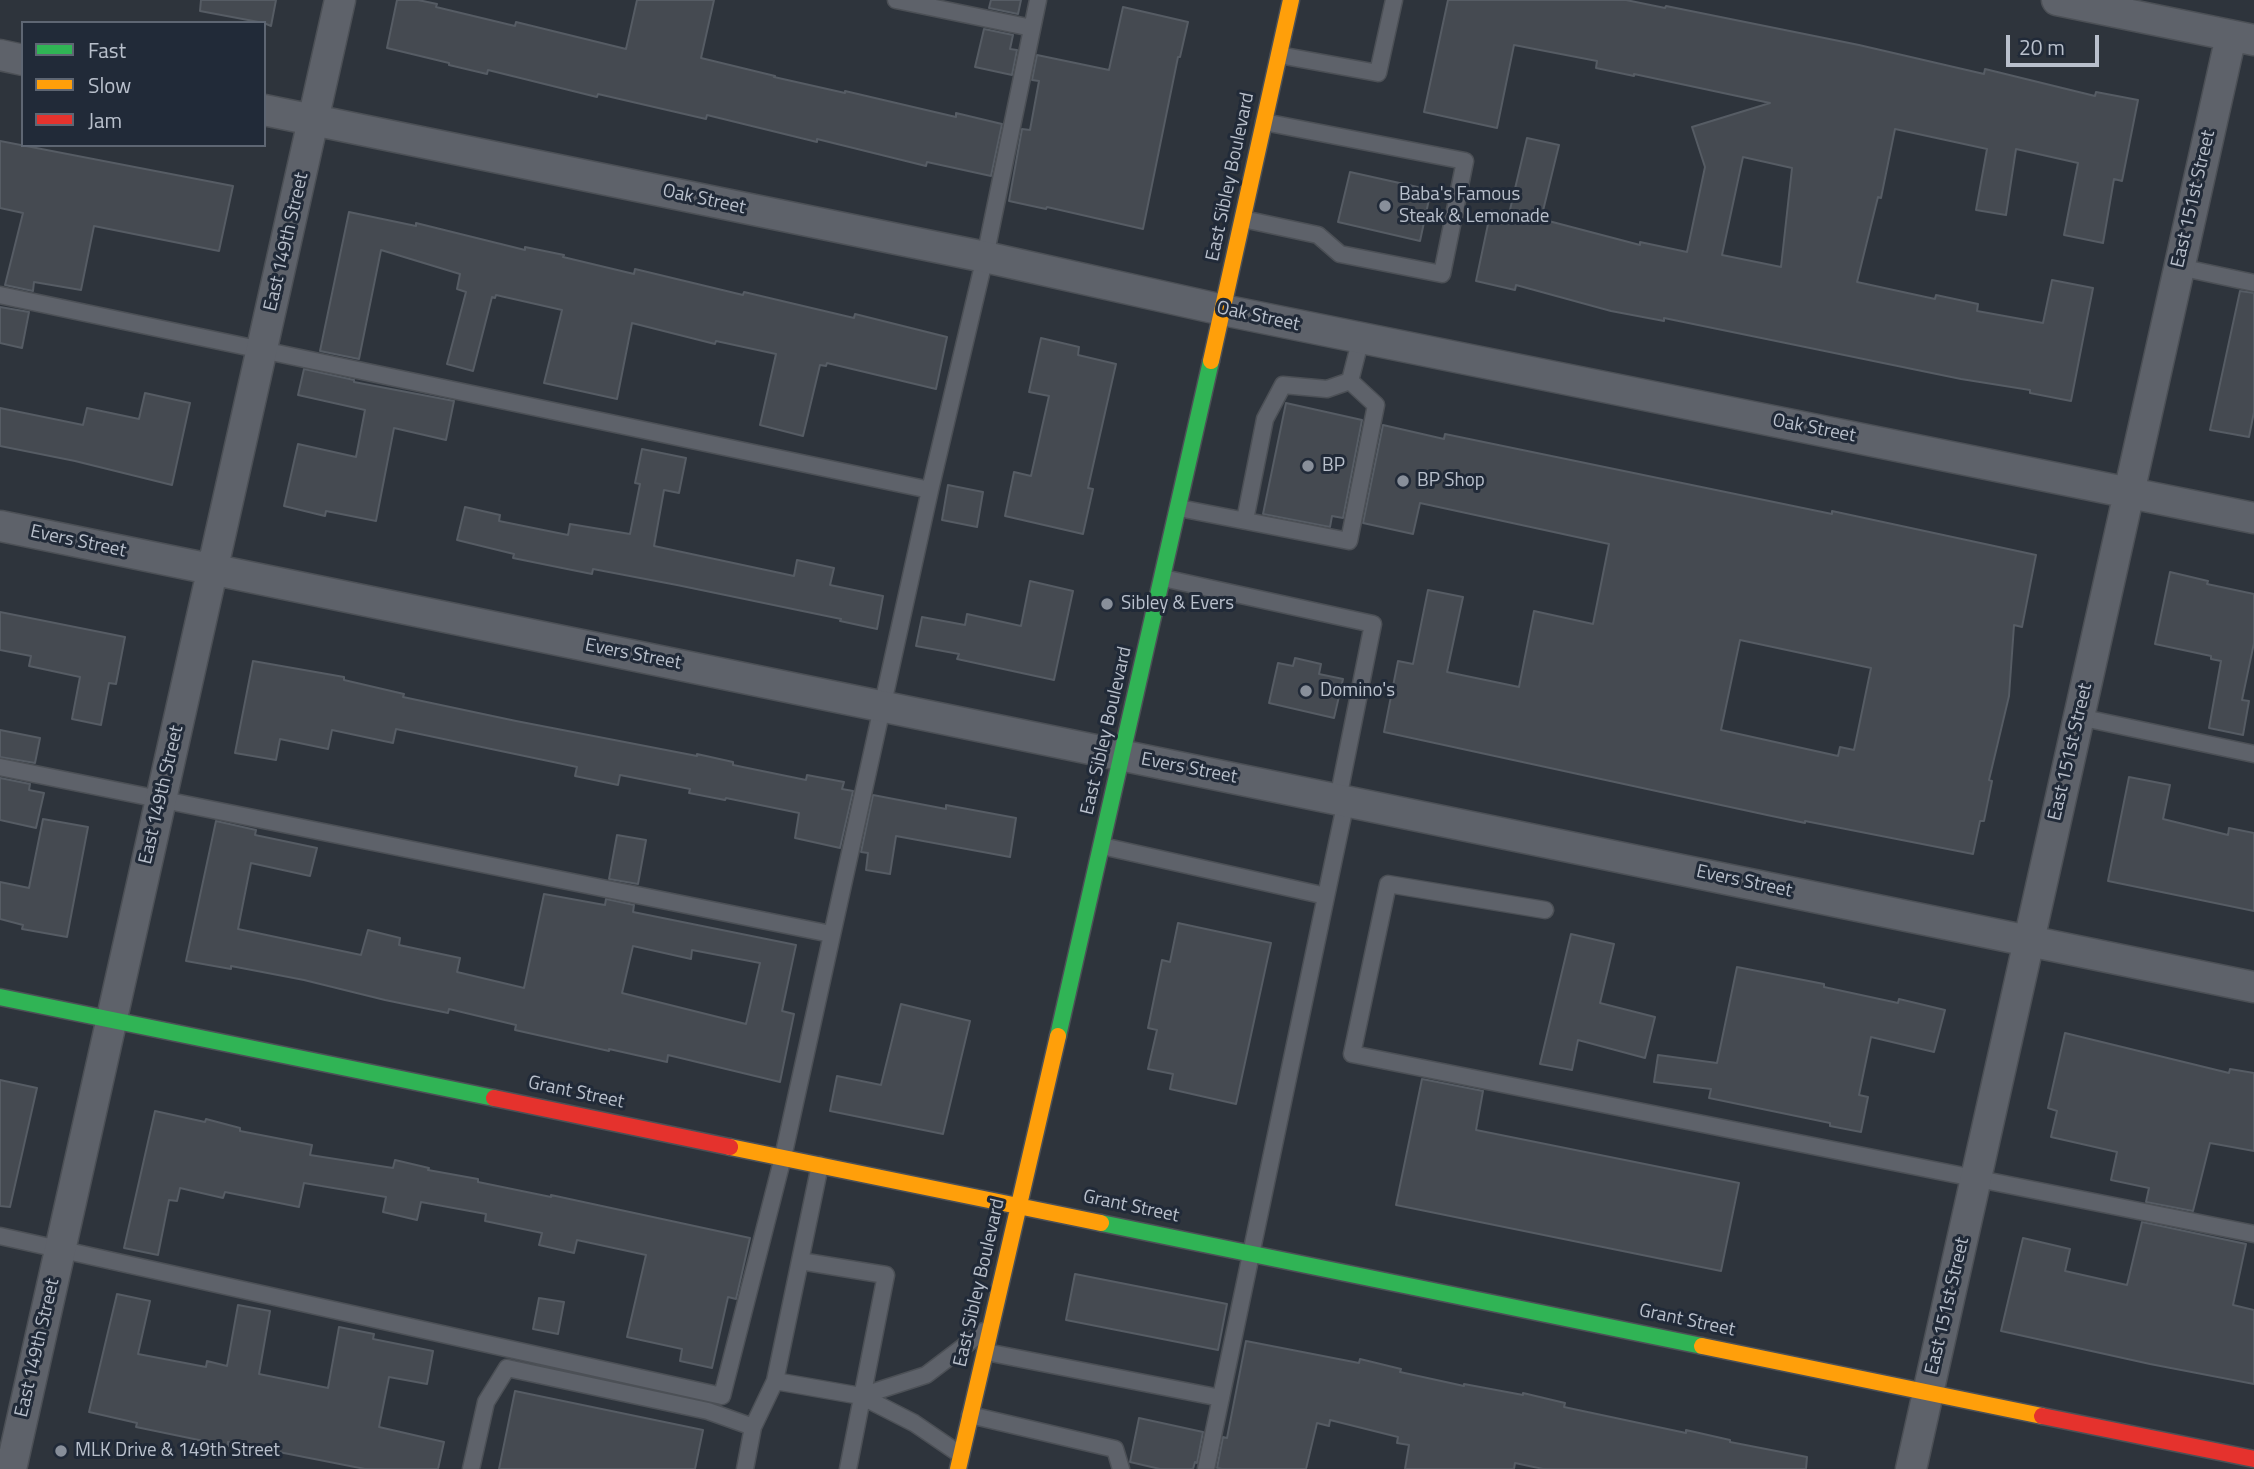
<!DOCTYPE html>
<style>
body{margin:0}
#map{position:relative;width:2254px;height:1469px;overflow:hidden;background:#2e343c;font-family:"Titillium Web",sans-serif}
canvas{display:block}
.legend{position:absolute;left:21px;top:21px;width:245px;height:126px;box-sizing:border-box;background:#212a38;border:2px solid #5e6673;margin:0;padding:9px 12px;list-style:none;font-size:21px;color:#b9c0cc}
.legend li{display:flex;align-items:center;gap:14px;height:35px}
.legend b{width:35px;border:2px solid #5e6673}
.scale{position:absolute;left:2006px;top:35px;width:93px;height:32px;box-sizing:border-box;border:4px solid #b9c0cc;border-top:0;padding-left:9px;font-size:21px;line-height:24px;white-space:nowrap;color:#b9c0cc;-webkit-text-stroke:5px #212a38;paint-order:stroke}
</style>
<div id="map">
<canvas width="2254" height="1469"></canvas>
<ul class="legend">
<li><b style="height:9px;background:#30b455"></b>Fast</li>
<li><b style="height:9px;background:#ff9f0a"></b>Slow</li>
<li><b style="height:9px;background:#e5322d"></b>Jam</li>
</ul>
<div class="scale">20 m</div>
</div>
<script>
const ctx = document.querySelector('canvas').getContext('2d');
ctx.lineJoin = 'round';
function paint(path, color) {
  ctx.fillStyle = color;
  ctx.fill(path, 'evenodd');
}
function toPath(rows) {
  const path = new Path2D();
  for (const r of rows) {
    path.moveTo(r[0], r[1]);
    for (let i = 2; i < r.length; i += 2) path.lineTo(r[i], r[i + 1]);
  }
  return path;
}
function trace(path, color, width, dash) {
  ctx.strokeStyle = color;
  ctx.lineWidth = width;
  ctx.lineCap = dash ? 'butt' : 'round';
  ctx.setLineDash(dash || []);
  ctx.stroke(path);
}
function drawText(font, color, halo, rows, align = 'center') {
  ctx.font = font + ' "Titillium Web",sans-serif';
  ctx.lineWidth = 6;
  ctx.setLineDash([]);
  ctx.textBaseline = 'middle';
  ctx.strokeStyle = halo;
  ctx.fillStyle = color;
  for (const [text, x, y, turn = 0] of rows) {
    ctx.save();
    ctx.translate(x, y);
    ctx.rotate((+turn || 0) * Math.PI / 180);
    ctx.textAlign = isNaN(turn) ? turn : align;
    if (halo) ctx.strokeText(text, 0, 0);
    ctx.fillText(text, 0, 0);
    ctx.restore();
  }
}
const building = toPath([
 [201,0,276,0,271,26,264,23,200,11,201,0],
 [397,0,418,0,437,4,436,7,515,26,516,22,626,49,637,0,714,0,701,58,775,76,774,77,845,93,845,91,956,117,956,113,1002,124,991,176,927,162,926,166,817,139,817,142,707,115,706,119,598,94,597,97,488,70,487,74,449,65,449,63,387,48,397,0],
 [991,0,1021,0,1018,14,989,8,991,0],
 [1448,0,1626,0,1665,8,1666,6,1859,45,1984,74,1985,69,2095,96,2096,92,2138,100,2122,181,2114,179,2103,243,2064,235,2078,163,2016,149,2006,215,1976,210,1987,149,1895,129,1881,198,1878,197,1857,282,1935,299,1936,295,1978,304,1977,311,2043,323,2052,280,2093,288,2071,401,2030,393,2030,390,1961,379,1664,318,1664,321,1611,311,1516,285,1515,290,1476,281,1491,210,1509,214,1527,138,1559,145,1541,219,1640,245,1640,242,1687,252,1705,167,1692,127,1770,103,1634,74,1634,76,1596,68,1597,61,1514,45,1497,128,1424,112,1448,0],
 [1743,157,1792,168,1781,267,1722,255,1743,157],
 [1123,7,1188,22,1180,57,1178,57,1143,229,1047,207,1046,209,1009,201,1022,129,1030,130,1039,81,1032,80,1037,55,1109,70,1123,7],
 [984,29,1013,35,1010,49,1017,50,1012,75,975,67,984,29],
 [0,141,233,186,219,251,94,226,81,290,34,282,33,291,5,285,23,213,0,208,0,141],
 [1350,172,1431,190,1420,241,1338,222,1350,172],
 [349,212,416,226,416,223,525,250,525,247,564,255,563,257,634,274,635,269,743,295,744,292,854,318,855,314,947,337,936,389,827,363,826,366,820,365,803,436,760,425,776,354,716,341,715,344,632,323,617,399,544,383,562,310,496,295,495,298,492,297,473,371,447,364,466,292,457,289,460,274,381,250,359,359,320,351,349,212],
 [2240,291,2254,293,2254,412,2249,437,2210,430,2240,291],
 [0,307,29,312,22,348,0,343,0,307],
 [1041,338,1079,347,1078,355,1116,364,1088,488,1093,489,1083,534,1005,516,1014,472,1031,476,1049,396,1029,392,1041,338],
 [304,369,354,380,354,382,454,401,446,440,394,428,376,521,326,511,325,516,284,506,298,444,356,457,365,410,298,395,304,369],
 [145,393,190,403,172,485,75,461,0,446,0,408,83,425,87,408,139,419,145,393],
 [1286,403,1362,420,1343,518,1332,516,1330,527,1263,514,1286,403],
 [1383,425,1444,439,1445,434,1832,514,1832,511,2036,555,2022,627,2014,625,2009,696,1989,780,1992,781,1984,821,1980,821,1973,854,1805,821,1805,823,1767,815,1384,732,1398,661,1413,664,1428,590,1463,597,1447,672,1519,687,1534,611,1593,624,1609,544,1420,503,1413,534,1363,523,1383,425],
 [1740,640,1871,668,1854,750,1840,747,1838,756,1721,730,1740,640],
 [642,449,686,458,679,493,664,490,654,546,794,576,797,560,834,568,830,585,883,596,877,629,840,621,841,619,677,585,593,569,592,574,572,570,513,558,514,554,457,540,465,507,500,515,499,521,568,535,570,524,630,534,640,484,635,483,642,449],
 [948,485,983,492,977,527,942,520,948,485],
 [2170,572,2208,581,2207,584,2254,594,2254,643,2242,700,2249,701,2243,735,2209,728,2221,661,2211,659,2211,656,2155,644,2170,572],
 [1030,581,1073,591,1054,680,957,659,959,654,916,646,922,617,965,625,967,614,1021,626,1030,581],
 [0,612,125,637,116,684,109,683,101,725,72,719,80,677,29,666,31,656,0,650,0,612],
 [1295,658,1321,664,1319,674,1343,679,1334,718,1269,703,1278,663,1293,666,1295,658],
 [253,661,344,677,344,680,404,694,403,697,516,721,697,756,697,754,733,762,733,765,806,780,807,775,844,782,842,789,853,791,840,848,795,838,799,813,726,798,725,800,689,793,690,789,620,775,618,785,575,776,577,767,396,729,393,743,332,730,328,749,280,739,276,760,235,753,253,661],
 [0,730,40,738,35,763,0,757,0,730],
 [2129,777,2170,785,2163,819,2228,835,2229,828,2254,833,2254,911,2108,881,2129,777],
 [0,778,30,784,29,790,44,793,36,828,0,820,0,778],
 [873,795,946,809,946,805,1016,818,1010,857,896,836,890,874,866,870,868,853,861,852,873,795],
 [43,819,88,827,67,937,22,929,23,925,0,919,0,882,29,888,43,819],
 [216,821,256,830,255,835,317,848,310,876,251,863,238,929,361,955,368,930,400,938,399,945,460,958,457,972,524,988,544,894,599,904,605,905,606,899,634,905,633,912,796,945,782,1011,794,1014,780,1082,668,1055,667,1062,609,1049,609,1051,515,1030,516,1025,449,1009,448,1013,385,1000,304,980,231,966,231,969,186,961,216,821],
 [633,946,691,959,692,950,760,963,746,1024,622,993,633,946],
 [617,835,646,840,638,884,609,879,617,835],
 [1178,923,1271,943,1236,1104,1170,1089,1173,1074,1148,1069,1157,1030,1148,1028,1162,960,1170,962,1178,923],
 [1571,934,1614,944,1600,1003,1655,1017,1645,1058,1578,1040,1572,1070,1540,1064,1571,934],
 [1737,967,1824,984,1824,987,1898,1003,1899,999,1945,1010,1934,1052,1871,1037,1859,1095,1868,1097,1861,1132,1830,1126,1830,1123,1709,1098,1711,1089,1654,1082,1658,1055,1717,1063,1737,967],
 [901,1004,970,1021,943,1134,830,1111,837,1076,881,1085,901,1004],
 [2065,1033,2229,1073,2230,1069,2254,1073,2254,1151,2210,1143,2193,1211,2146,1202,2149,1188,2111,1180,2117,1152,2051,1137,2057,1111,2048,1108,2065,1033],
 [1422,1079,1483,1091,1476,1130,1739,1183,1721,1271,1396,1205,1422,1079],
 [0,1080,37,1088,10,1207,0,1206,0,1080],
 [155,1111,205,1122,206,1119,240,1128,240,1131,312,1145,310,1155,393,1168,395,1160,429,1168,428,1170,478,1179,478,1182,551,1197,551,1195,750,1238,736,1299,728,1297,712,1368,680,1361,682,1349,627,1337,646,1255,577,1240,574,1253,539,1245,542,1233,485,1221,486,1214,421,1202,417,1220,383,1212,386,1197,304,1183,299,1207,225,1192,223,1198,180,1188,177,1201,169,1200,158,1255,124,1248,155,1111],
 [2142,1222,2246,1244,2233,1305,2254,1310,2254,1384,2150,1364,2001,1331,2023,1238,2070,1249,2065,1271,2127,1285,2142,1222],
 [1075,1274,1227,1304,1218,1350,1066,1320,1075,1274],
 [117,1294,150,1301,138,1354,206,1367,207,1361,227,1366,238,1305,270,1311,259,1374,328,1388,339,1327,374,1334,373,1339,433,1351,427,1384,389,1377,379,1427,444,1442,438,1469,365,1469,228,1442,228,1446,136,1427,137,1423,89,1412,117,1294],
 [539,1298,564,1302,558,1334,533,1329,539,1298],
 [1246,1341,1359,1363,1360,1359,1401,1369,1400,1372,1464,1386,1464,1384,1523,1395,1523,1393,1565,1403,1564,1407,1686,1433,1686,1430,1730,1440,1730,1442,1807,1457,1806,1469,1543,1469,1515,1463,1514,1469,1405,1469,1409,1445,1397,1443,1398,1437,1330,1420,1329,1426,1317,1423,1306,1469,1222,1469,1217,1468,1223,1437,1227,1438,1246,1341],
 [515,1391,703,1430,695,1469,499,1469,515,1391],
 [1139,1418,1203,1432,1197,1463,1195,1462,1193,1469,1160,1469,1130,1462,1139,1418]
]);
paint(building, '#454a51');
trace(building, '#565c64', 2);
const lane = toPath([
 [896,0,1032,28],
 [1279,55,1378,73,1394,0],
 [1243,219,1318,235,1340,254,1442,274,1465,161,1264,122],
 [2179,267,2254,283],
 [0,295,930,490],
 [1179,508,1349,541,1376,405,1350,381,1361,338],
 [1245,520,1265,419,1283,385,1327,389,1350,381],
 [1163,578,1373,624,1338,799],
 [2079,717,2254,754],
 [0,767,831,934],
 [1102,846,1326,896],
 [1545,910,1388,884,1352,1054,2254,1234],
 [0,1236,722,1396,783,1157,930,490,985,257,1038,0],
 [800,1261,886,1275,848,1469],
 [986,1352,1221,1398],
 [775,1381,861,1396,914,1423,961,1455],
 [861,1396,926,1375,984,1331],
 [970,1415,1115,1449,1121,1469],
 [471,1469,486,1402,507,1368,708,1411,753,1427],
 [745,1469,753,1427,775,1381,820,1165],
 [1206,1469,1346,801]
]);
const street = toPath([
 [2057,0,2254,40],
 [0,55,23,60],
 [264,110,985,257,1223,310,2254,518],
 [0,526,2254,987],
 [11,1469,340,0],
 [1911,1469,2231,36]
]);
const fast = toPath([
 [0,997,494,1098],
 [1058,1036,1211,361],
 [1101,1223,1702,1346]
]);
const slow = toPath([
 [1211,361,1291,0],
 [730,1147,1101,1223],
 [1702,1346,2042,1416],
 [958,1469,1058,1036]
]);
const jam = toPath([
 [494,1098,730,1147],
 [2042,1416,2254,1459]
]);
trace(lane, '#4c5056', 19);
trace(street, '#4c5056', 33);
trace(fast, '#4c5056', 19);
trace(slow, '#4c5056', 19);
trace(jam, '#4c5056', 19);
trace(lane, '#5e626a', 16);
trace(street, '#5e626a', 30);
trace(fast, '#30b455', 16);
trace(slow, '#ff9f0a', 16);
trace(jam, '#e5322d', 16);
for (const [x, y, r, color] of [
 [1385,206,7,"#888f9a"],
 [1308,466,7,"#888f9a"],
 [1403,481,7,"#888f9a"],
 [1107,604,7,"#888f9a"],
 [1306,691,7,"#888f9a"],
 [61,1451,7,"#888f9a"]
]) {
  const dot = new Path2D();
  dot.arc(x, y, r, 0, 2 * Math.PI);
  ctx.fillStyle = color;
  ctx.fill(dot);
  trace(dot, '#212a38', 2.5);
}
drawText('19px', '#b9c0cc', '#212a38', [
 ["East Sibley Boulevard",1231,177,-78],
 ["East 151st Street",2194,199,-77],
 ["Oak Street",704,200,12],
 ["East 149th Street",287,242,-77],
 ["Oak Street",1258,317,12],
 ["Oak Street",1814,429,11],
 ["Evers Street",78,542,12],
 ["Evers Street",633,655,11],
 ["East Sibley Boulevard",1107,731,-77],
 ["East 151st Street",2071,752,-77],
 ["Evers Street",1189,769,11],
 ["East 149th Street",162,795,-77],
 ["Evers Street",1744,882,12],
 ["Grant Street",576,1093,12],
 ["Grant Street",1131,1207,12],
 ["East Sibley Boulevard",980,1283,-77],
 ["East 151st Street",1948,1306,-77],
 ["Grant Street",1687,1321,12],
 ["East 149th Street",38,1348,-77]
]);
drawText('19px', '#b9c0cc', '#212a38', [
 ["Baba's Famous",1399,195],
 ["Steak & Lemonade",1399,217],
 ["BP",1322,466],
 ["BP Shop",1417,481],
 ["Sibley & Evers",1121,604],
 ["Domino's",1320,691],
 ["MLK Drive & 149th Street",75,1451]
], 'left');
</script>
